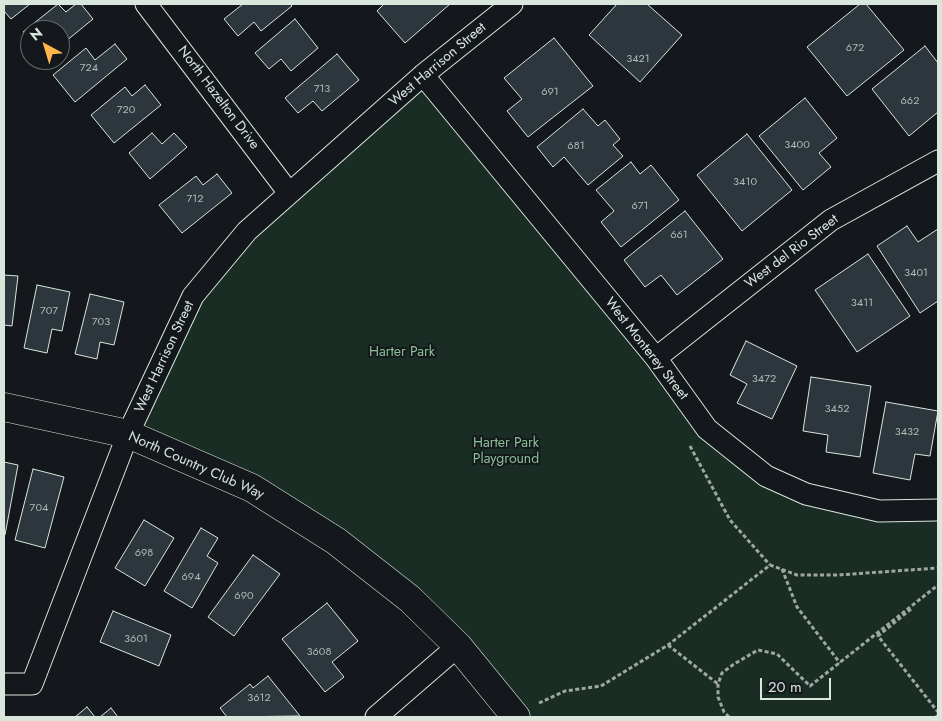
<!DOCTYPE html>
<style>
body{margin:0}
#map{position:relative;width:942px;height:721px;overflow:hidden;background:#14181c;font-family:Jost,sans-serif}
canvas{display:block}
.frame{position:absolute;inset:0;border:5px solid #d8e6dc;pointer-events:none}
.north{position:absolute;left:20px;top:20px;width:50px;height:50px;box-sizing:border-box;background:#14181c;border:1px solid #626a69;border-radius:50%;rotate:321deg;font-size:14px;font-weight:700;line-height:20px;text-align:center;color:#d8e6dc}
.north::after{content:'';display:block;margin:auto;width:18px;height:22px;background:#ffb74d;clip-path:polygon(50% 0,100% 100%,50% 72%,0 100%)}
.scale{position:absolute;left:760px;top:678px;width:71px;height:22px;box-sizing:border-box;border:2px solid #d8e6dc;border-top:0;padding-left:6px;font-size:15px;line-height:18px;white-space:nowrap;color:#d8e6dc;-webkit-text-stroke:4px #14181c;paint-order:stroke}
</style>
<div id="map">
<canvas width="942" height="721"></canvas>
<div class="frame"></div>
<div class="north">N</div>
<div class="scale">20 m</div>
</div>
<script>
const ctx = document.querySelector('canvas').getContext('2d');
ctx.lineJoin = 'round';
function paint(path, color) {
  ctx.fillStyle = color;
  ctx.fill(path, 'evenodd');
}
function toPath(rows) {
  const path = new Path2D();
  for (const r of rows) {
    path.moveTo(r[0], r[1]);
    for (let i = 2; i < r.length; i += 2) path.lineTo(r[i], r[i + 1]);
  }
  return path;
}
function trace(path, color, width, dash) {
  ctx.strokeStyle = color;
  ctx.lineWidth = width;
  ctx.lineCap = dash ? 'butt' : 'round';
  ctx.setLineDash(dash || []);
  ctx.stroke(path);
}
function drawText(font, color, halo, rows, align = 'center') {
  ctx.font = font + ' Jost,sans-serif';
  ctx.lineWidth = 4;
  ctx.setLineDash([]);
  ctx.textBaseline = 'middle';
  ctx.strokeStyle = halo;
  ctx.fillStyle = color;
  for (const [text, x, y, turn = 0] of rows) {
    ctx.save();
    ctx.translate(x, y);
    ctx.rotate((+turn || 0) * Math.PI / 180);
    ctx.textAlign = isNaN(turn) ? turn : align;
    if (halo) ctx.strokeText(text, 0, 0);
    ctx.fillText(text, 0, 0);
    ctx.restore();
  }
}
const green = toPath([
 [423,75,707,429,806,494,938,510,938,717,516,717,336,541,128,434,193,296,423,75]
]);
paint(green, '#1a2d24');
trace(green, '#939e99', 1);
const building = toPath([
 [4,4,30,4,11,19,4,11,4,4],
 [58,4,66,12,76,4,81,4,93,19,60,46,60,30,30,30,30,41,23,32,58,4],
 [243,4,290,4,292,6,261,31,254,22,238,36,224,19,243,4],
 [384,4,450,4,405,43,377,11,384,4],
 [617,4,647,4,682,35,640,82,589,35,617,4],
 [860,4,866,4,904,50,847,96,807,47,860,4],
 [295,19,318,48,291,71,281,59,269,69,255,53,295,19],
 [554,38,593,86,528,137,507,111,522,99,504,78,554,38],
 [115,44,127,59,75,102,53,75,86,48,95,60,115,44],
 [925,46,938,63,938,112,909,136,872,89,925,46],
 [337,54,359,80,322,111,313,101,298,113,285,98,337,54],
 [145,85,161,105,114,143,91,115,125,87,132,96,145,85],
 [805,98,837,138,819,153,831,167,803,190,759,136,805,98],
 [583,109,598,126,605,120,620,139,613,145,623,156,588,185,564,157,553,167,537,147,583,109],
 [152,133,162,144,174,133,187,147,150,179,129,153,152,133],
 [747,134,792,190,742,231,697,175,747,134],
 [631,162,640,174,651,165,679,200,621,247,601,222,614,211,596,190,631,162],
 [217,174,232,193,182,233,159,205,196,176,203,185,217,174],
 [685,211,723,259,677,295,661,275,645,287,624,260,685,211],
 [907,226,918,242,938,229,938,301,920,313,877,246,907,226],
 [868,254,910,316,857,352,815,290,868,254],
 [4,275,18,276,12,326,4,325,4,275],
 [37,285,70,292,62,331,52,329,47,353,24,348,37,285],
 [90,294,124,302,114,345,100,342,97,359,75,354,90,294],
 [746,341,797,366,772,419,737,403,747,384,730,375,746,341],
 [811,377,871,386,860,457,826,452,828,435,803,431,811,377],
 [886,402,938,411,930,456,915,454,910,480,873,473,886,402],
 [4,462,18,465,5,535,4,535,4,462],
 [33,469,64,477,45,548,15,540,33,469],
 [144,520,174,538,145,586,115,568,144,520],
 [201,528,218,538,207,556,218,563,192,608,164,591,201,528],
 [253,555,280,574,234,636,208,617,253,555],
 [327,603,358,641,332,662,344,677,325,692,282,639,327,603],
 [113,611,171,635,159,666,100,642,113,611],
 [268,676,300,716,227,717,220,708,250,684,253,688,268,676],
 [87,707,95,717,75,717,87,707],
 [111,708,118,717,100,717,111,708]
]);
paint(building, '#2c363c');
trace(building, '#d8e6dc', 1);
const street = toPath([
 [146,4,289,193],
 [423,75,656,358,707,429,766,476,806,494,879,511,938,510],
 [656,358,831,220,938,161],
 [4,684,32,684,128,434,193,296,247,231,423,75,512,4],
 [376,717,458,646]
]);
const secondary = toPath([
 [4,407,128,434,252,488,336,541,410,599,458,646,516,717]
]);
trace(street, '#d8e6dc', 23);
trace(secondary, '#d8e6dc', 29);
trace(toPath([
 [690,446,730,520,770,565],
 [782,569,797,607,840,663],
 [911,609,878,636,938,712],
 [668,645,718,684],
 [539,703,565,691,601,686,668,645,770,565,797,575,838,575,938,568],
 [729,717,724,712,718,697,718,684,722,673,734,664,758,650,777,654,810,686,938,585],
 [936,717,938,715]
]), '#9da8a2', 3, [4, 2.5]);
trace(street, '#14181c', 21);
trace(secondary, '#14181c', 28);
drawText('11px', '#adbab4', null, [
 ["672",855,48],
 ["3421",638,59],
 ["724",89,68],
 ["713",322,89],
 ["691",550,92],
 ["662",910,101],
 ["720",126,110],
 ["3400",797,145],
 ["681",576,146],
 ["3410",745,182],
 ["712",195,199],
 ["671",640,206],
 ["661",679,235],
 ["3401",916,273],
 ["3411",862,303],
 ["707",49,311],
 ["703",101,322],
 ["3472",764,379],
 ["3452",837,409],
 ["3432",907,432],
 ["704",39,508],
 ["698",144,553],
 ["694",191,577],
 ["690",244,596],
 ["3601",136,639],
 ["3608",319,652],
 ["3612",259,698]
]);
drawText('14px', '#d8e6dc', '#14181c', [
 ["West Harrison Street",438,65,-40],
 ["North Hazelton Drive",218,98,53],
 ["West del Rio Street",792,252,-37],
 ["West Monterey Street",646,349,52],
 ["West Harrison Street",165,357,-65],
 ["North Country Club Way",196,466,24]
]);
drawText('14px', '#8ac095', '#14181c', [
 ["Harter Park",402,353],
 ["Harter Park",506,444],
 ["Playground",506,460]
]);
</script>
